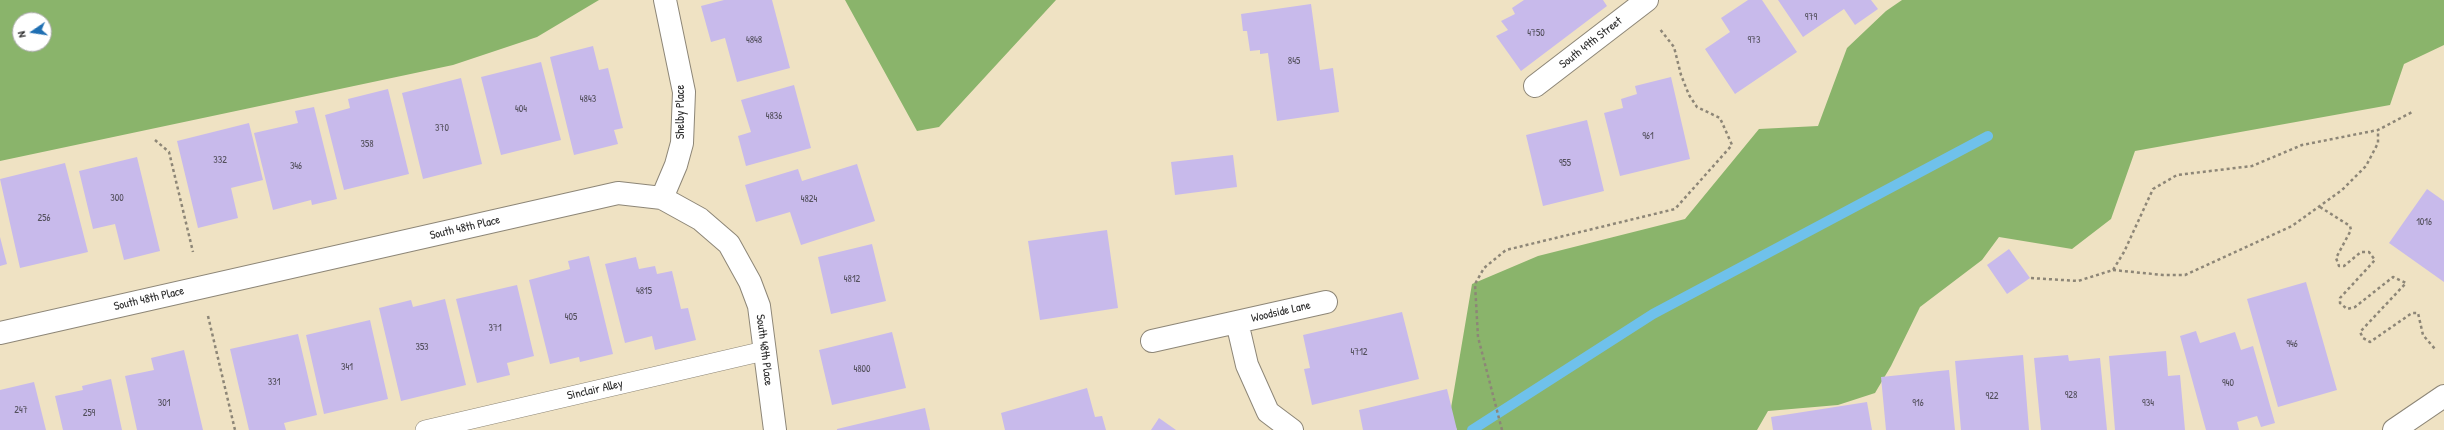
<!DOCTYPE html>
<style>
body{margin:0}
#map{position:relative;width:2444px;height:430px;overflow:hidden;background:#efe2c3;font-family:"Patrick Hand",sans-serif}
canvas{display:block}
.north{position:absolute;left:12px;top:12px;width:40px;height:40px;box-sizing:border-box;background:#fff;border:1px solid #aaa;border-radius:50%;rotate:257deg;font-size:11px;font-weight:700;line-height:16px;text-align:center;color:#2b2b2b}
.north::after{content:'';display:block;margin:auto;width:14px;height:18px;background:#1f6fb2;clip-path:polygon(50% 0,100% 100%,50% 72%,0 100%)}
</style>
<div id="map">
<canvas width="2444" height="430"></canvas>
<div class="north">N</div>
</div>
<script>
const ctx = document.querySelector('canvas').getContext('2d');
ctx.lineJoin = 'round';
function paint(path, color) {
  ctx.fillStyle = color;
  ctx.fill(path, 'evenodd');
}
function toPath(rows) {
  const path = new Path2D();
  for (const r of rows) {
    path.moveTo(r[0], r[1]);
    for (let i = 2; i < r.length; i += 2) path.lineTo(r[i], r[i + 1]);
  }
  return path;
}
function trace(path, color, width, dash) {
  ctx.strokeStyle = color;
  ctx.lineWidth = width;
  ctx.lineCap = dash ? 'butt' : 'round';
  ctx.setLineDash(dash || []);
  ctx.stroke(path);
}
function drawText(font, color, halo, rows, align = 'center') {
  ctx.font = font + ' "Patrick Hand",sans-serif';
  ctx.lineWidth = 3.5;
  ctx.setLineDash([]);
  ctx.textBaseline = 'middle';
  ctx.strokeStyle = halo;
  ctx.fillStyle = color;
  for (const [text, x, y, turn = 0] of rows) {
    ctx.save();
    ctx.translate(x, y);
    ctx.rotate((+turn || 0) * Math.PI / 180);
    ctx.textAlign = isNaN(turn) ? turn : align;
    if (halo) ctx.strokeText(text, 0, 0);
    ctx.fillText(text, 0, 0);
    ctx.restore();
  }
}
paint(toPath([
 [0,0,599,0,537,37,453,65,0,161],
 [20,20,44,20,44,44,20,44],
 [845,0,1056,0,939,127,917,131],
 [1902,0,2444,0,2444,45,2404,64,2390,105,2135,151,2111,219,2072,249,1999,237,1982,260,1920,307,1891,366,1875,393,1838,405,1768,411,1757,430,1457,430,1450,414,1472,284,1538,256,1685,219,1759,129,1818,126,1847,48,1886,11]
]), '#8ab46b');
trace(toPath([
 [1472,430,1653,314,1988,136]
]), '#6fc1eb', 10);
paint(toPath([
 [724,0,772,0,790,68,737,82,725,38,711,42,701,6],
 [1524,0,1603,0,1607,6,1521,71,1496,36,1508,30,1501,21,1515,14,1512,8],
 [1748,0,1762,0,1797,52,1735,94,1705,49,1730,32,1721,18],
 [1778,0,1871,0,1878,9,1855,25,1844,9,1803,37],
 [1311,4,1320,70,1333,68,1339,112,1277,121,1268,53,1260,54,1260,50,1250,51,1247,31,1243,31,1241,14],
 [593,46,599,70,608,68,623,128,614,130,618,144,574,155,550,57],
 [541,62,561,140,501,155,481,77],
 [1671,77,1690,159,1620,176,1604,113,1623,108,1621,99,1637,94,1635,86],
 [461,78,482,164,423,179,402,93],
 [794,85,811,148,746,166,738,136,751,132,741,100],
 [388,89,409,174,344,190,325,115,350,108,348,99],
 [314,107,337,199,312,205,311,200,273,210,254,133,298,123,295,111],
 [1587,120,1604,191,1543,206,1526,135],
 [249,123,263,180,231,188,238,218,198,228,177,141],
 [1233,155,1237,187,1175,195,1171,162],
 [137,157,160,251,124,260,115,224,93,229,79,171],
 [65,163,88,252,20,268,0,179],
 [857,164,875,221,801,245,790,212,756,222,745,185,798,169,802,181],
 [2427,189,2444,201,2444,282,2389,243],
 [1107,230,1118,308,1040,320,1028,241],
 [0,237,7,264,0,266],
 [872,244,886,301,831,314,818,257],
 [2009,249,2030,278,2007,294,1987,265],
 [589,256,613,354,580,362,579,357,550,364,529,280,570,269,568,261],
 [636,257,639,269,655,266,657,274,672,271,681,309,688,308,696,340,655,350,652,336,625,343,605,264],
 [2306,282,2337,390,2278,407,2247,299],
 [517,285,534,356,507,363,510,375,477,383,456,299],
 [445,299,466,385,401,401,379,308,411,300,413,307],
 [1402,312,1419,379,1312,405,1304,369,1310,368,1303,335],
 [370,320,388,399,324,414,306,335],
 [2196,331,2200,343,2235,332,2241,350,2253,346,2275,423,2261,427,2257,416,2237,422,2239,430,2206,430,2180,336],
 [892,332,906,388,832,405,819,350],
 [298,334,317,415,284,423,286,430,249,430,230,349],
 [184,350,203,430,137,430,125,376,154,370,151,358],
 [2166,351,2168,376,2180,375,2185,430,2115,430,2109,356],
 [2023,355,2029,430,1961,430,1955,361],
 [2068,355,2069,361,2100,358,2107,430,2041,430,2034,358],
 [1949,370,1955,430,1886,430,1881,377],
 [111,379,122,430,63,430,55,396,83,390,82,386],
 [34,382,46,430,0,430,0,390],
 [1087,388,1095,417,1102,416,1106,430,1005,430,1001,413],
 [1447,389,1457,430,1363,430,1359,410],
 [1867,402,1872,430,1773,430,1771,417],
 [925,408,930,430,837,430,837,429],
 [1159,418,1176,430,1151,430]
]), '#c8baeb');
const lane = toPath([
 [425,430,764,351]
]);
const street = toPath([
 [1535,86,1647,0],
 [662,198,676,165,682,143,684,92,665,0],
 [1237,322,1247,365,1268,412,1292,430],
 [0,333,618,193,662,198,700,219,729,244,750,282,759,306,775,430],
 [1152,341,1326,302],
 [2394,430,2444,396]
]);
trace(lane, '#8d8677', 20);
trace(street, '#8d8677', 24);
trace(toPath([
 [155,140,169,152,193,252],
 [2320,207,2350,226,2351,230,2336,258,2339,266,2344,266,2361,252,2369,252,2375,260,2340,298,2340,303,2347,309,2355,307,2393,277,2406,283,2360,332,2363,338,2370,342,2412,313,2418,313,2423,335,2435,349],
 [2113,270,2163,275,2185,275,2292,226,2342,190,2366,166,2378,143,2378,130],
 [2031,278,2078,281,2113,270,2124,252,2153,189,2177,175,2252,166,2302,145,2378,130,2414,111],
 [208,316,235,430],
 [1502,430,1478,337,1475,284,1484,268,1506,250,1675,209,1732,145,1720,118,1697,107,1689,95,1681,75,1674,47,1659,28]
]), '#8d8677', 2.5, [3, 3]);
trace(lane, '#fff', 19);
trace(street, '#fff', 22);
drawText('10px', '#524f5b', null, [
 ["979",1811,17],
 ["4750",1536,33],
 ["4848",754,40],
 ["973",1754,40],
 ["845",1294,61],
 ["4843",588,99],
 ["404",521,109],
 ["4836",774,116],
 ["370",442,128],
 ["961",1648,136],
 ["358",367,144],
 ["332",220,160],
 ["955",1565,163],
 ["346",296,166],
 ["300",117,198],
 ["4824",809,199],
 ["256",44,218],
 ["1016",2424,222],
 ["4812",852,279],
 ["4815",644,291],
 ["405",571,317],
 ["371",495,328],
 ["946",2292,344],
 ["353",422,347],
 ["4712",1359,352],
 ["341",347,367],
 ["4800",862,369],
 ["331",274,382],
 ["940",2228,383],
 ["928",2071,395],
 ["922",1992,396],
 ["301",164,403],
 ["916",1918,403],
 ["934",2148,403],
 ["247",21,410],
 ["259",89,413]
]);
drawText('12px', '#2b2b2b', '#fff', [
 ["South 49th Street",1591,43,-38],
 ["Shelby Place",681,112,-90],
 ["South 48th Place",465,228,-13],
 ["South 48th Place",149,299,-13],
 ["Woodside Lane",1281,312,-13],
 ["South 48th Place",764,350,83],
 ["Sinclair Alley",595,390,-13]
]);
</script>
